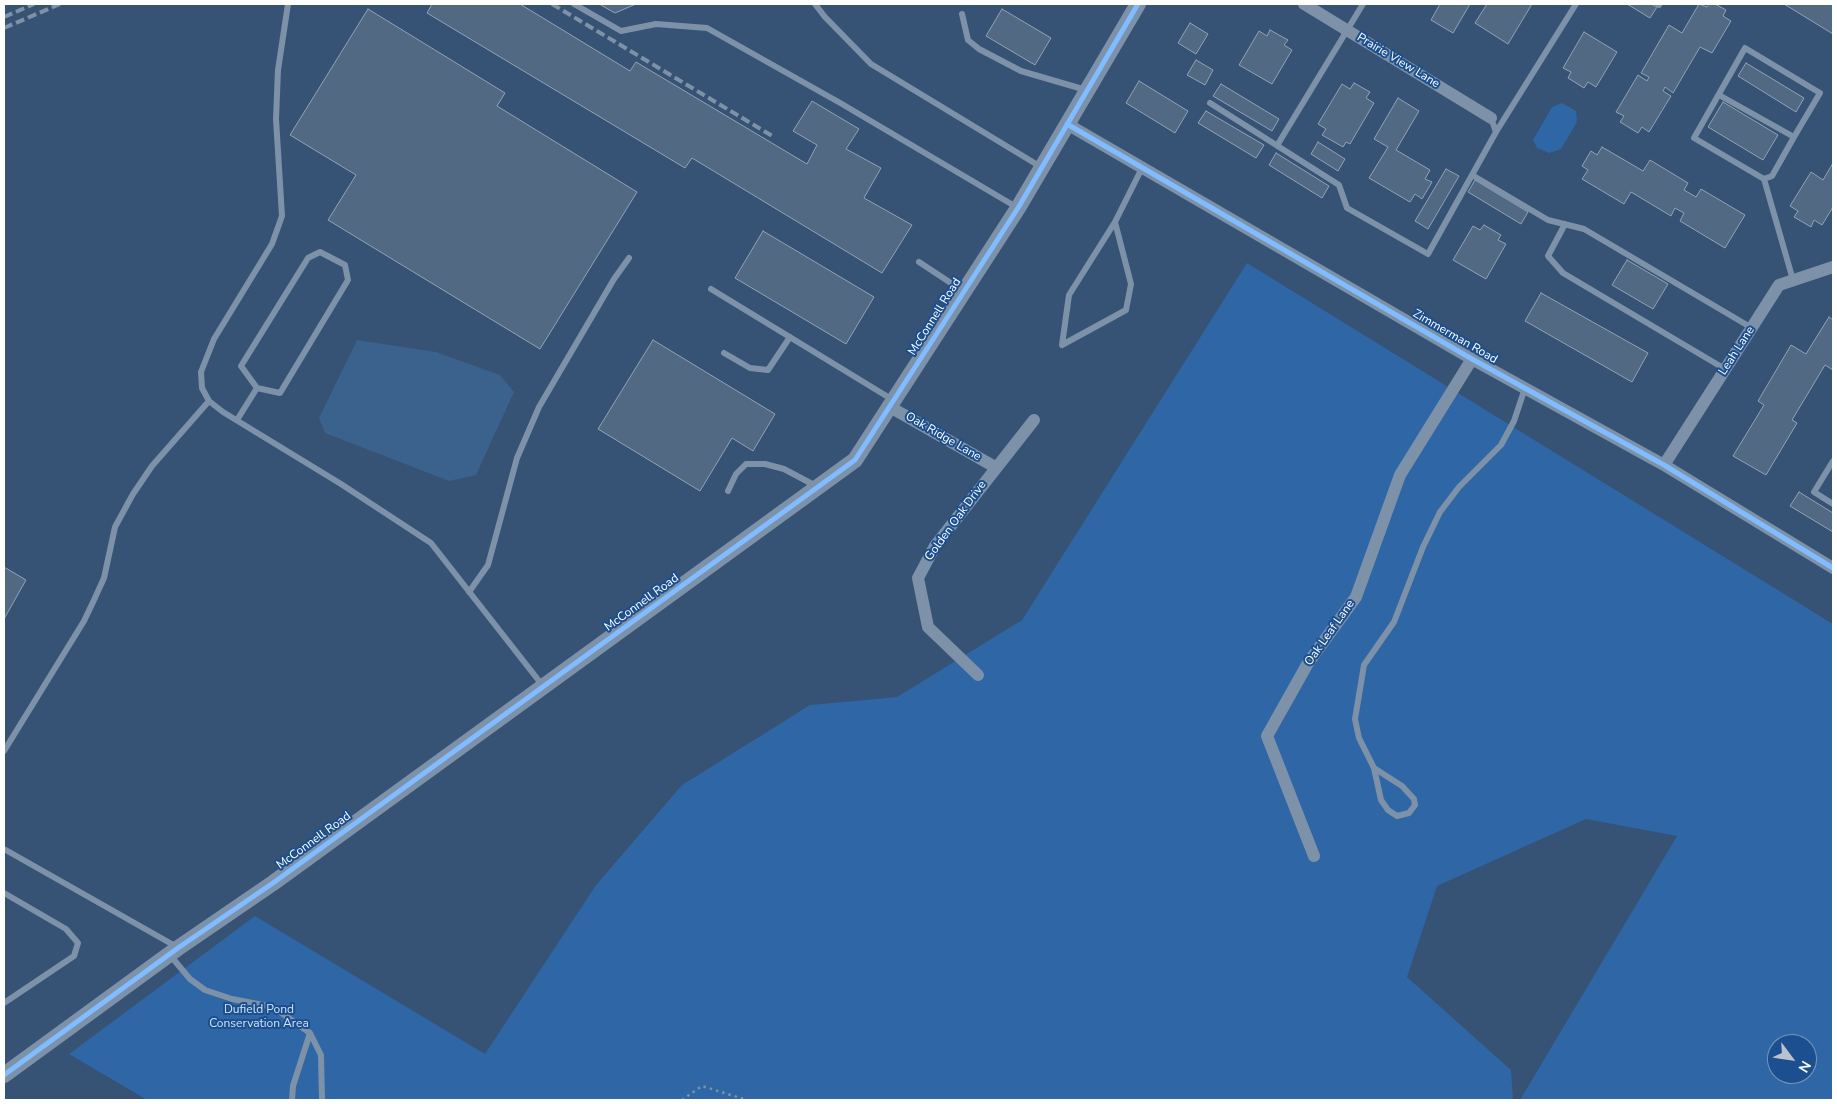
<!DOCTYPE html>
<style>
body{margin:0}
#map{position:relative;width:1837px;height:1104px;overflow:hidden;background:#365274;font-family:"Nunito Sans",sans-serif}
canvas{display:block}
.frame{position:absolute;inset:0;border:5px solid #fff;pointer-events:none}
.north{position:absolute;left:1767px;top:1034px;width:50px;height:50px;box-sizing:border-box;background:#1b4f8f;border:1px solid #7695bc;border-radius:50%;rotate:121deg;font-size:14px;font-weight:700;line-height:20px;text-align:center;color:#fff}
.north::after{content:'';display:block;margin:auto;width:18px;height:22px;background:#b9c2ce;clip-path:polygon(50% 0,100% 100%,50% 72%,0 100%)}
</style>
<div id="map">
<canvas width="1837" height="1104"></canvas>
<div class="frame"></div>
<div class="north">N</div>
</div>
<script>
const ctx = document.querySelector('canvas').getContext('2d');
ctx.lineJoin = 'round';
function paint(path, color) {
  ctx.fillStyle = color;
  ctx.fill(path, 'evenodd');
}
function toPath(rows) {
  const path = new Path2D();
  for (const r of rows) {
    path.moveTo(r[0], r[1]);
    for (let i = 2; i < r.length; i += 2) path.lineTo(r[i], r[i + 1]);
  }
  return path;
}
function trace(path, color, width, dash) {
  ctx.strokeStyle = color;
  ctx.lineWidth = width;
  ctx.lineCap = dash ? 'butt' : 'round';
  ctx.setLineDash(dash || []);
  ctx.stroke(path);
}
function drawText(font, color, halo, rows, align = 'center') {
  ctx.font = font + ' "Nunito Sans",sans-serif';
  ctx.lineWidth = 4;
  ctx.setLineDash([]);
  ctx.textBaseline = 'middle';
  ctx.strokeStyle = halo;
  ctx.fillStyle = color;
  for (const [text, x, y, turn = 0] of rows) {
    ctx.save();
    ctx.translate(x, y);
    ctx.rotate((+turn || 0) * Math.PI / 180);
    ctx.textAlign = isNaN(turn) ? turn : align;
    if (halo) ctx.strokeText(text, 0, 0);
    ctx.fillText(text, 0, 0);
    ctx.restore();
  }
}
paint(toPath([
 [1562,103,1576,111,1577,122,1561,149,1549,153,1537,148,1533,140,1552,107],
 [1247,263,1833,624,1833,1100,1520,1100,1677,836,1586,819,1437,886,1407,977,1511,1070,1513,1100,147,1100,69,1054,255,916,485,1054,596,885,682,785,810,705,897,697,1022,620],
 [1777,1044,1807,1044,1807,1074,1777,1074]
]), '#2f66a5');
paint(toPath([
 [357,340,436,352,500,375,514,392,476,475,449,481,325,433,319,418]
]), '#3b618d');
const building = toPath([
 [432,4,520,4,630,71,636,62,807,164,817,145,793,131,812,101,859,129,846,149,881,168,864,198,912,225,882,273,692,158,685,168,427,13,432,4],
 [599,4,636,4,615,13,599,4],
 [1440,4,1470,4,1453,33,1431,20,1440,4],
 [1487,4,1532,4,1508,44,1475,23,1487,4],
 [1627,4,1651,4,1657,7,1650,18,1627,4],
 [1699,4,1707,7,1709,4,1715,4,1726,10,1723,16,1731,21,1712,53,1700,47,1673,93,1665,87,1663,91,1671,96,1649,132,1642,127,1638,133,1620,122,1624,116,1616,112,1638,75,1647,81,1649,77,1641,73,1669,25,1682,33,1699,4],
 [1784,4,1833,4,1833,34,1784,4],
 [368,9,505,93,497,106,637,192,540,349,328,220,356,175,290,135,368,9],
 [1002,9,1051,38,1035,65,986,36,1002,9],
 [1190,23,1208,34,1196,54,1178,43,1190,23],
 [1270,30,1288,40,1284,45,1292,50,1272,84,1239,65,1259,31,1267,36,1270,30],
 [1584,32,1617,52,1596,87,1588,82,1584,88,1568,78,1571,72,1563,68,1584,32],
 [1196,60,1213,70,1205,85,1187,75,1196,60],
 [1746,63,1804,98,1796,112,1738,76,1746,63],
 [1139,81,1188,111,1175,133,1126,103,1139,81],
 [1354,83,1370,92,1366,98,1374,103,1350,144,1346,142,1343,147,1322,135,1326,129,1318,124,1342,84,1350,89,1354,83],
 [1221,84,1279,119,1272,131,1213,96,1221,84],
 [1398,98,1419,111,1396,150,1430,170,1425,179,1432,182,1422,199,1415,194,1410,202,1369,178,1388,147,1374,139,1398,98],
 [1723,102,1778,135,1763,160,1708,127,1723,102],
 [1206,111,1264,145,1256,158,1198,123,1206,111],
 [1318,142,1345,159,1338,171,1311,154,1318,142],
 [1602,147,1643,171,1650,160,1688,183,1684,190,1696,197,1701,189,1745,215,1725,248,1680,221,1684,213,1675,208,1671,216,1631,192,1624,204,1582,179,1588,170,1582,166,1591,151,1597,155,1602,147],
 [1276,153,1329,186,1322,198,1269,165,1276,153],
 [1833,163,1833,207,1822,225,1814,220,1811,227,1794,217,1798,211,1790,206,1811,172,1823,180,1833,163],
 [1446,169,1459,176,1428,229,1415,221,1446,169],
 [1475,180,1528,212,1521,224,1468,192,1475,180],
 [1484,225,1501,235,1498,240,1506,244,1486,279,1453,260,1473,226,1480,230,1484,225],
 [763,231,874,297,846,344,735,278,763,231],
 [1627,260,1668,284,1653,309,1612,285,1627,260],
 [1541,293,1648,353,1632,382,1525,321,1541,293],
 [1829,317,1833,320,1833,370,1825,365,1792,420,1797,423,1766,475,1733,456,1764,405,1758,401,1791,345,1806,354,1829,317],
 [653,340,775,414,753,451,732,438,700,491,598,429,653,340],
 [1799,492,1833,513,1833,532,1790,506,1799,492],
 [4,567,26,580,4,619,4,567]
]);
paint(building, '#526984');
trace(building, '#92a2b6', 1);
trace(toPath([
 [682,1100,702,1086,747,1100]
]), '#7d92a8', 2.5, [2.5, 4]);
trace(toPath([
 [288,4,278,70,276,119,282,216,272,244,214,339,201,372,202,388,209,401,223,412,341,484,431,543,543,686],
 [574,4,621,31,656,24,707,28,842,104,1018,208],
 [815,4,825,17,871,64,1041,167],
 [1658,4,1659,5],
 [962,14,968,40,979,49,1021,71,1086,90],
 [1719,95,1794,137,1772,176,1764,179],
 [1210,103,1339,185,1347,208,1428,254,1472,175],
 [1491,118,1496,132,1472,175,1548,220,1584,229,1752,328],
 [1496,132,1576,4],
 [1278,144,1363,4],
 [1115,222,1131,284,1126,310,1062,345,1069,295,1115,222,1142,168],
 [1565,224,1548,256,1563,273,1725,369],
 [919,262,963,291],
 [1793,280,1764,179,1694,138,1745,48,1820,93,1794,137],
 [711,289,893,400],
 [724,353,750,368,768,370,790,337],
 [237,420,257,388,280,393,348,280,345,265,320,252,308,258,241,366,257,388],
 [1833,461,1814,492,1833,504],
 [728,491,736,474,746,464,765,464,784,469,816,486],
 [469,592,488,565,517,458,539,407,614,279,629,258],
 [4,751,84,621,94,600,104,578,115,527,133,494,152,466,209,401],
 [1374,768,1402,786,1414,799,1415,805,1409,813,1397,816,1388,810,1381,800,1374,768,1359,738,1355,719,1364,665,1394,622,1423,547,1440,512,1459,487,1501,445,1514,421,1525,388],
 [4,849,177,947],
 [4,893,66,929,78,943,74,956,4,1003],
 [169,954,190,979,205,990,232,999,273,1007,310,1033,321,1055,322,1100],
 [292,1100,293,1086,310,1033]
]), '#7d92a8', 6);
trace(toPath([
 [1304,4,1491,118],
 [1067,124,1472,359,1664,465,1833,568],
 [890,407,995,467],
 [1664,465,1779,285,1833,267],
 [978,675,928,627,918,578,935,546,1034,420],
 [1314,856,1267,736,1308,663,1356,597,1400,475,1472,359]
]), '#7d92a8', 12);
trace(toPath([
 [4,1075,178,948,273,883,855,460,1018,208,1138,4]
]), '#7d92a8', 16);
trace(toPath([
 [552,4,774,137],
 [4,17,34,4],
 [4,28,60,4]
]), '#7e92a7', 4, [9, 4]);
trace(toPath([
 [1067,124,1472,359,1664,465,1833,568],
 [4,1075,178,948,273,883,855,460,1018,208,1138,4]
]), '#80bcff', 5);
drawText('12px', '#fff', '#1b4f8f', [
 ["Prairie View Lane",1398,61,31],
 ["McConnell Road",935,317,-58],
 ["Zimmerman Road",1455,337,30],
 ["Leah Lane",1737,351,-57],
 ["Oak Ridge Lane",943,437,30],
 ["Golden Oak Drive",956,521,-54],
 ["McConnell Road",642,603,-36],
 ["Oak Leaf Lane",1330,633,-55],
 ["McConnell Road",314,841,-36]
]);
drawText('12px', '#cfe3fa', '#1b4f8f', [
 ["Dufield Pond",259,1010],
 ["Conservation Area",259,1024]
]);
</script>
